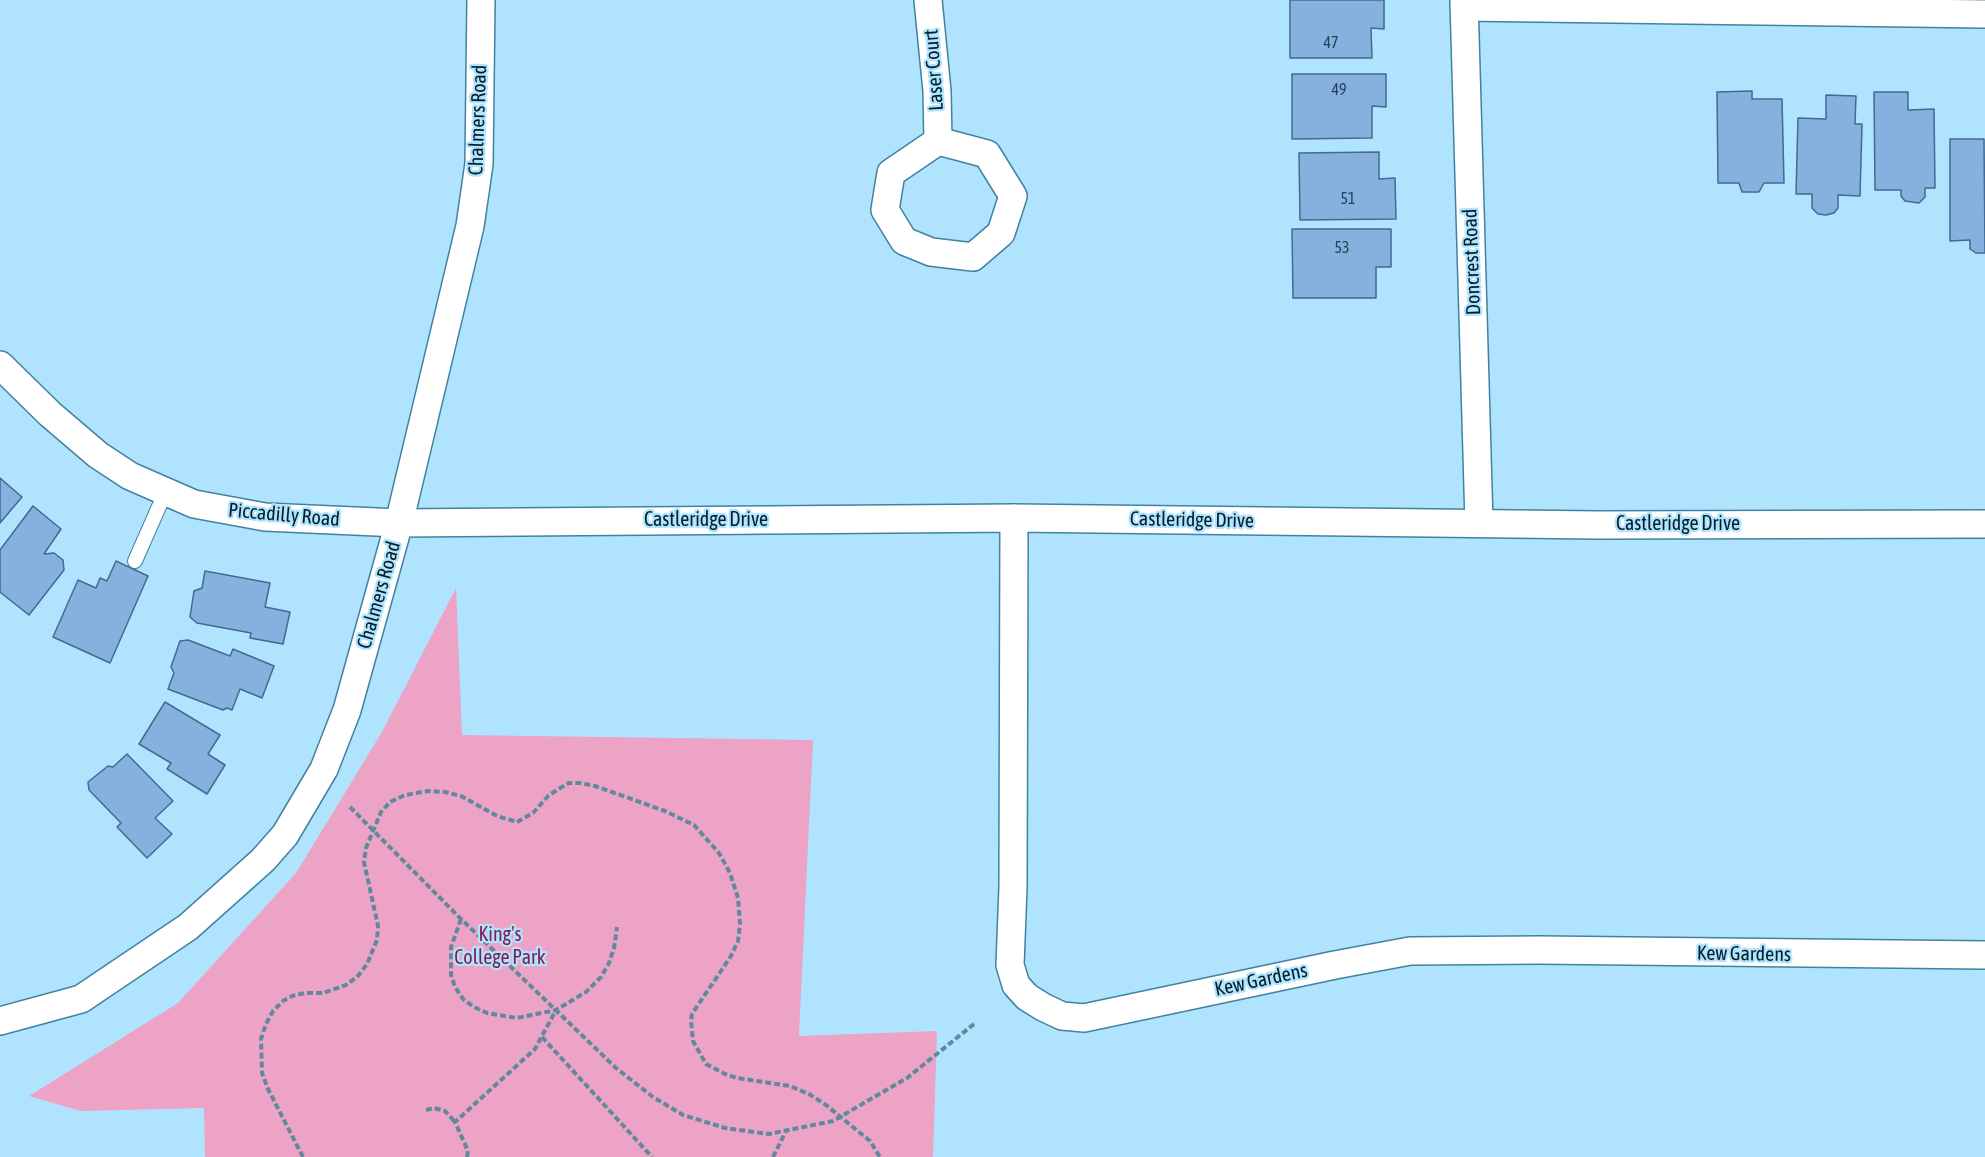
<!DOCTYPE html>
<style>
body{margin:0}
canvas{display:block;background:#b0e3fd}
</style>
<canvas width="1985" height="1157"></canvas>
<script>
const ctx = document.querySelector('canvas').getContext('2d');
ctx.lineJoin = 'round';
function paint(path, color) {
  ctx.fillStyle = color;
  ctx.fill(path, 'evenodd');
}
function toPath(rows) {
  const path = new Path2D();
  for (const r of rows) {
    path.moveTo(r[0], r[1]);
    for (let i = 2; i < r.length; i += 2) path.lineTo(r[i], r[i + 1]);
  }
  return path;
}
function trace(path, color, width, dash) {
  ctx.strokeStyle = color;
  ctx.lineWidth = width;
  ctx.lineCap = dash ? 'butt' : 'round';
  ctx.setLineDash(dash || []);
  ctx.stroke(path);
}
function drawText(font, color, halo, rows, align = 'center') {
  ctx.font = font + ' "Asap Condensed",sans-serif';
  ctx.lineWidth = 4.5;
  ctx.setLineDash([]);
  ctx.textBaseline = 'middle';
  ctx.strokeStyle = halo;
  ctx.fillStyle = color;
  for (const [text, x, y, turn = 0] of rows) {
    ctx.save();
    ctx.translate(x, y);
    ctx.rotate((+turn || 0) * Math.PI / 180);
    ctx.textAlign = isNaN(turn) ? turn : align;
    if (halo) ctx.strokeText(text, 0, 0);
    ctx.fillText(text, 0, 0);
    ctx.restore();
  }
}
paint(toPath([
 [456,588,462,735,813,740,799,1036,937,1031,933,1157,205,1157,204,1108,81,1111,29,1096,178,1003,296,873,382,732]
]), '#eda3c5');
const building = toPath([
 [1290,0,1384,0,1384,29,1371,28,1372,58,1290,58,1290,0],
 [1292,74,1386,74,1386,107,1372,106,1372,138,1292,139,1292,74],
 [1752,91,1752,99,1782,99,1784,183,1764,183,1759,192,1742,192,1739,183,1718,183,1717,92,1752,91],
 [1874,92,1908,92,1908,110,1934,109,1935,188,1925,188,1925,197,1919,203,1905,201,1901,196,1901,190,1875,190,1874,92],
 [1826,95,1856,96,1855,124,1862,124,1860,196,1838,195,1838,208,1834,213,1826,215,1818,214,1812,208,1812,194,1796,194,1798,118,1826,119,1826,95],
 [1950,139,1984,139,1985,253,1976,253,1970,249,1970,240,1950,241,1950,139],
 [1379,152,1379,179,1395,178,1396,219,1300,220,1299,153,1379,152],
 [1292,229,1391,229,1391,267,1376,267,1376,298,1293,298,1292,229],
 [0,478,22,497,0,523,0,478],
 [33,506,61,529,44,554,54,553,63,560,64,570,29,615,0,592,0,550,33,506],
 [116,561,148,576,110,663,53,637,78,580,96,588,100,578,107,581,116,561],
 [205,571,270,583,265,607,290,612,283,644,250,638,251,633,197,623,190,617,194,591,202,588,205,571],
 [188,640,230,656,233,649,274,666,262,698,240,689,232,710,227,708,223,710,168,689,174,673,171,667,180,641,188,640],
 [165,702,220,735,208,754,225,765,207,794,167,769,171,763,139,744,165,702],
 [127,754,173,801,155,818,172,834,147,858,117,827,121,823,89,790,88,782,108,766,113,767,127,754]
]);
paint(building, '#86b1de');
trace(building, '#426a93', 1.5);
const lane = toPath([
 [135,561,165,493]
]);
const street = toPath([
 [928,0,937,91,938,141],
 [1464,0,1479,523],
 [1464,7,1985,14],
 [938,141,987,154,1013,196,1001,233,973,257,931,252,904,241,885,210,891,173,938,141],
 [0,365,50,414,98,455,130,476,194,504,265,517,399,523,1014,518,1598,525,1985,524],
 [1014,518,1013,887,1010,965,1016,985,1027,997,1043,1007,1062,1016,1084,1018,1335,965,1410,951,1540,950,1985,955],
 [0,1021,81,999,188,927,263,860,285,835,324,769,347,710,399,523,470,226,479,164,481,0]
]);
trace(lane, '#4282a0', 16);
trace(street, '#4282a0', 30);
trace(toPath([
 [350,807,461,919,616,1068,653,1097,683,1115,725,1128,769,1134,833,1121,907,1078,974,1024],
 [461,919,451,947,451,975,455,987,463,999,474,1007,487,1013,517,1018,556,1010,586,992,601,977,609,963,614,948,617,927],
 [542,1037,652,1157],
 [426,1110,434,1108,445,1111,455,1122],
 [303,1157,268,1089,262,1073,261,1039,266,1024,273,1011,283,1001,292,996,305,993,323,993,346,985,358,976,367,964,377,940,378,926,364,862,366,848,381,812,390,802,405,795,428,791,445,792,461,796,497,816,517,822,533,813,548,796,557,790,569,783,580,783,595,786,665,811,694,825,719,853,730,873,738,898,740,924,738,941,731,956,692,1014,691,1021,693,1041,706,1064,725,1074,737,1078,790,1086,809,1094,826,1105,870,1141,880,1157],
 [467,1157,468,1151,455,1122,535,1049,556,1010],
 [773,1157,786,1131]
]), '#61899d', 4, [6, 3]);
trace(lane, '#fff', 14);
trace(street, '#fff', 27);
drawText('16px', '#244357', null, [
 ["47",1331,43],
 ["49",1339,90],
 ["51",1348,199],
 ["53",1342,248]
]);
drawText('20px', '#031e2a', '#b0e3fd', [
 ["Laser Court",934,70,-94],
 ["Chalmers Road",478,120,-88],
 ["Doncrest Road",1472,262,-92],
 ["Piccadilly Road",284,515,5],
 ["Castleridge Drive",706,520],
 ["Castleridge Drive",1192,520,1],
 ["Castleridge Drive",1678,524],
 ["Chalmers Road",379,595,-74],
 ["Kew Gardens",1744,954,1],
 ["Kew Gardens",1261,980,-12]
]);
drawText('20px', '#801d55', '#b0e3fd', [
 ["King's",500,935],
 ["College Park",500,958]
]);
</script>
